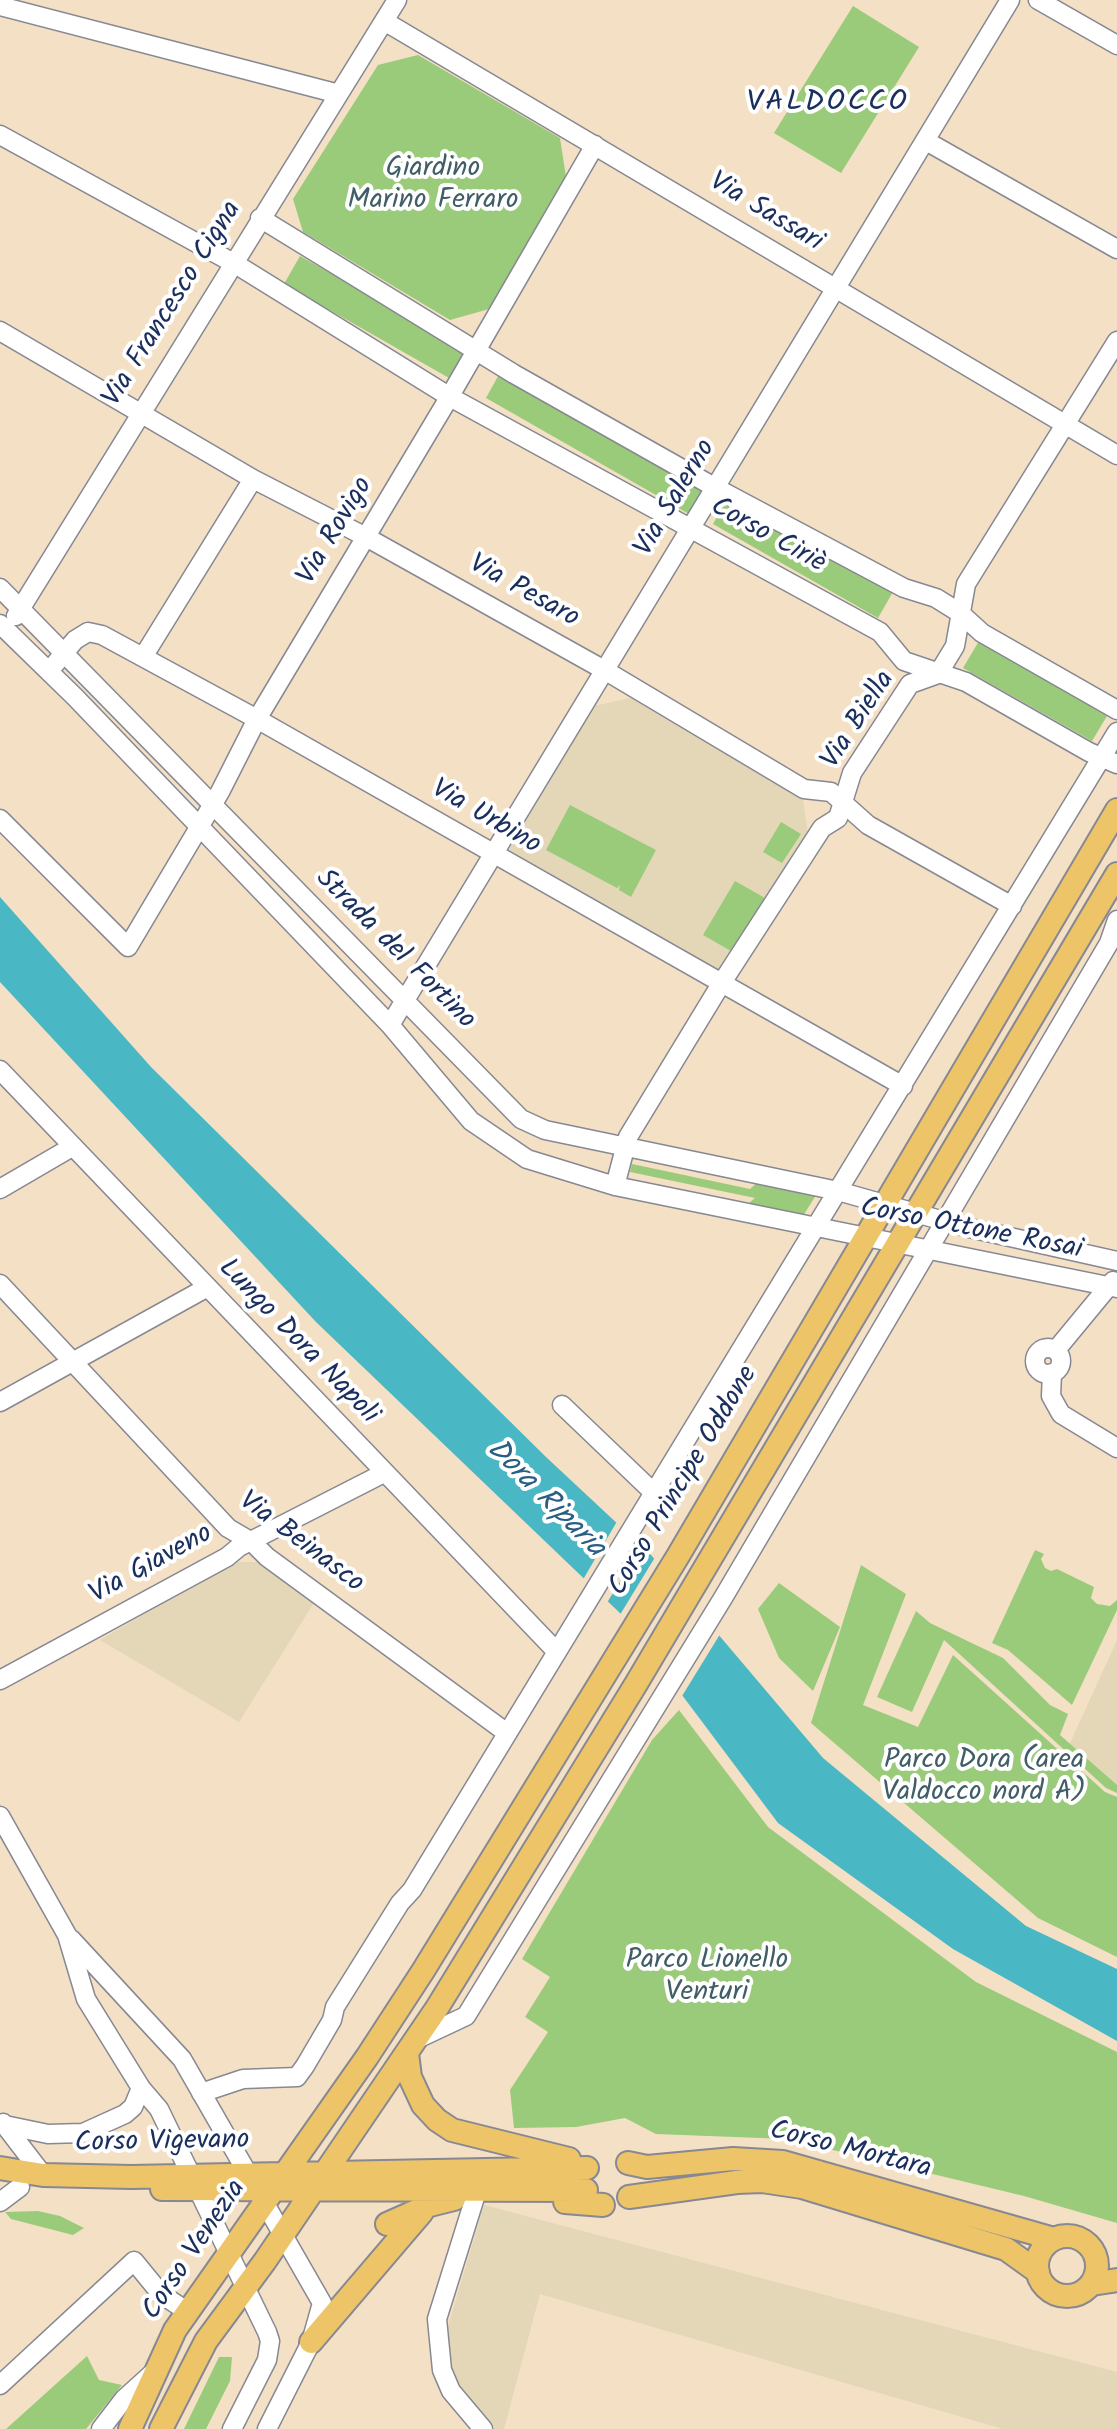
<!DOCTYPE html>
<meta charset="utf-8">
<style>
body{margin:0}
canvas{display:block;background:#f3e0c5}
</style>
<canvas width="1117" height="2429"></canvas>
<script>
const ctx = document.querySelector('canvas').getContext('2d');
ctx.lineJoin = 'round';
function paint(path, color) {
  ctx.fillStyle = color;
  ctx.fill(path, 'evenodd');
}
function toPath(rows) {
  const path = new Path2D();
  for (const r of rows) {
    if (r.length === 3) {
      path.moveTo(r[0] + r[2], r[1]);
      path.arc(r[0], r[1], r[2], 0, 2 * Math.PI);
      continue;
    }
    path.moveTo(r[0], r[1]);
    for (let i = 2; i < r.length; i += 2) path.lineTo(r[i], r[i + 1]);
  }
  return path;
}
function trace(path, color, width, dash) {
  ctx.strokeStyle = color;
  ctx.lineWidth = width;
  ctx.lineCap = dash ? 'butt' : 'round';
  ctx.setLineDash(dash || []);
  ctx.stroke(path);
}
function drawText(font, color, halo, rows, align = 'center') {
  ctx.font = font + ' Kalam,sans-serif';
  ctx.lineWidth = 8;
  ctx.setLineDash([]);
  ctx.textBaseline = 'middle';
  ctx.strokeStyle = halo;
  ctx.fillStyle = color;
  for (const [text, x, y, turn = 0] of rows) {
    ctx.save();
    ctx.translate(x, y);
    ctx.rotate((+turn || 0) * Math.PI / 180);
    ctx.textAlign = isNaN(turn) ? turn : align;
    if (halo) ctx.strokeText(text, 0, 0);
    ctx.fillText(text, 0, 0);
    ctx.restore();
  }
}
paint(toPath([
 [630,698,803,800,808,834,721,971,509,850,594,706],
 [233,1562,258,1562,315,1601,239,1722,100,1640],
 [1117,1640,1117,1793,1106,1788,1067,1750],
 [484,2205,1117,2372,1117,2429,1003,2429,540,2294,504,2429,487,2429,440,2353]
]), '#e3d7b8');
paint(toPath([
 [853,6,919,47,841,173,774,133],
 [418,55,560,138,566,177,489,309,450,320,303,232,293,199,378,65],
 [300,256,465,350,449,378,284,284],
 [502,369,705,486,689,514,486,398],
 [729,496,894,590,878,618,713,524],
 [979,641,1107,716,1092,741,963,668],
 [570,805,656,850,631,897,619,890,620,885,617,888,546,850],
 [781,822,801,834,782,863,763,852],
 [735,881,765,898,731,951,703,935],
 [632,1164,750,1189,760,1180,818,1192,801,1219,744,1207,755,1198,630,1172],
 [1035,1550,1044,1554,1041,1559,1045,1568,1051,1571,1057,1569,1094,1587,1091,1598,1097,1604,1110,1606,1117,1600,1117,1610,1072,1705,1008,1650,992,1643],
 [861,1565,906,1594,863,1705,918,1727,953,1655,1105,1792,1117,1797,1117,1957,1038,1918,811,1723],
 [779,1583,840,1627,813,1691,779,1658,758,1609],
 [916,1611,930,1623,1003,1658,1050,1705,1068,1714,1060,1735,1117,1785,1117,1793,1106,1788,944,1640,912,1712,877,1697],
 [679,1710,768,1827,976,1982,1117,2052,1117,2223,1024,2196,787,2139,656,2134,625,2118,576,2127,514,2128,510,2090,548,2032,525,2017,550,1977,522,1959,652,1740],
 [38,2211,60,2216,84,2228,73,2235,11,2219,5,2212],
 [87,2356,99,2380,122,2385,86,2429,6,2429],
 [219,2357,232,2357,230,2381,206,2429,184,2429]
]), '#9acb7a');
paint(toPath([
 [0,897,151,1067,546,1457,651,1555,823,1758,1026,1926,1117,1969,1117,2041,953,1949,778,1823,622,1615,316,1322,0,982]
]), '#4ab7c4');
paint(toPath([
 [619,1518,644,1542,605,1606,581,1583],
 [657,1554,722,1631,679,1701,618,1618]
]), '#f3e0c5');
const minor = toPath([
 [1038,0,1117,45],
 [0,6,339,94],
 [384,21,1117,455],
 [0,135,237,265,450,397,880,632,904,661,966,682,1089,752,1117,764],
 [926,141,1117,249],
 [260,218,514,374,716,488,904,588,936,598,960,613,982,633,1117,710],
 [0,331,253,479,366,537,606,671,804,789,831,792,868,825,1012,906],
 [0,588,521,1119,545,1130,838,1191,965,1227,1117,1261],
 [16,616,397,0],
 [0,624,75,697,390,1025,471,1121,527,1159,615,1186,1117,1288],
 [143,657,253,479],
 [55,664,75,640,88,632,102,635,257,719,903,1086],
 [0,819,128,947,220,792,257,719,447,401,595,145],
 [390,1025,1010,0],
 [0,1070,557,1652],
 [615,1186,628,1137,721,984,822,828,838,818,852,773,910,684,938,674,955,646,966,584,1117,341],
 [0,1189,72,1147],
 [0,1284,228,1528,252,1542,267,1557,507,1733],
 [1048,1361,13],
 [1056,1350,1113,1281],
 [1052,1373,1051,1396,1061,1414,1117,1448],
 [0,1402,206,1288],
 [562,1405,654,1493],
 [0,1680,227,1557,239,1547,384,1473],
 [0,1816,67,1935,86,1999,141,2088,159,2109,267,2332,270,2341,267,2360,232,2429],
 [71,1939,182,2059,322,2303,311,2342,267,2429],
 [415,2040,466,2016,723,1598,1109,943,1117,920],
 [201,2093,243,2079,297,2077,305,2066,332,2020,335,2007,400,1903,412,1890,1117,732],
 [3,2123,43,2175],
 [0,2124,48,2134,83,2133,125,2114,133,2107,141,2088],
 [476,2194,437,2319,442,2370,451,2391,483,2429],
 [0,2202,20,2187],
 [0,2385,134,2261,161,2294,188,2312],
 [101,2429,124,2399,156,2370]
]);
const major = toPath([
 [407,2053,410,2077,423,2105,437,2120,452,2130,569,2159],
 [628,2163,647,2167,733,2159,783,2162,1054,2239],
 [0,2168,43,2175,131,2177,587,2168],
 [162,2189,586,2190],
 [629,2197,737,2182,762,2181,802,2187,1006,2249,1038,2272],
 [565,2202,603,2205],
 [387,2224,430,2205,454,2199],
 [1067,2266,30],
 [1092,2284,1117,2280],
 [311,2342,422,2212],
 [130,2429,175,2330,367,2057,423,1971,678,1556,1117,810],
 [161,2429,206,2341,265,2261,437,2008,636,1684,1117,874]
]);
trace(minor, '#878892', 21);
trace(major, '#878892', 26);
trace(minor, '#fff', 18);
trace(major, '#eec469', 22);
drawText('28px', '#415e66', '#fff', [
 ["Giardino",433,170],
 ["Marino Ferraro",433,202],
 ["Parco Dora (area",984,1762],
 ["Valdocco nord A)",984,1794],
 ["Parco Lionello",707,1962],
 ["Venturi",707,1994]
]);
drawText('28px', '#1b2f5e', '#fff', [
 ["Via Sassari",765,214,31],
 ["Via Francesco Cigna",174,305,-58],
 ["Via Salerno",677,499,-59],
 ["Via Rovigo",337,532,-59],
 ["Corso Ciriè",767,537,29],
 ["Via Pesaro",523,593,29],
 ["Via Biella",860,721,-57],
 ["Via Urbino",485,819,30],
 ["Strada del Fortino",394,951,45],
 ["Corso Ottone Rosai",971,1231,11],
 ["Lungo Dora Napoli",297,1343,46],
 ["Corso Principe Oddone",685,1482,-59],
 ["Via Beinasco",300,1544,37],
 ["Via Giaveno",152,1566,-29],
 ["Corso Vigevano",162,2144,-1],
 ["Corso Mortara",850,2152,14],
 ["Corso Venezia",196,2251,-56]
]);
ctx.letterSpacing = '2.5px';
drawText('30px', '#1b2f5e', '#fff', [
 ["VALDOCCO",828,105]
]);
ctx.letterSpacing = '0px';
drawText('italic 30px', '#2b5f82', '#fff', [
 ["Dora Riparia",544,1500,45]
]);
</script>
